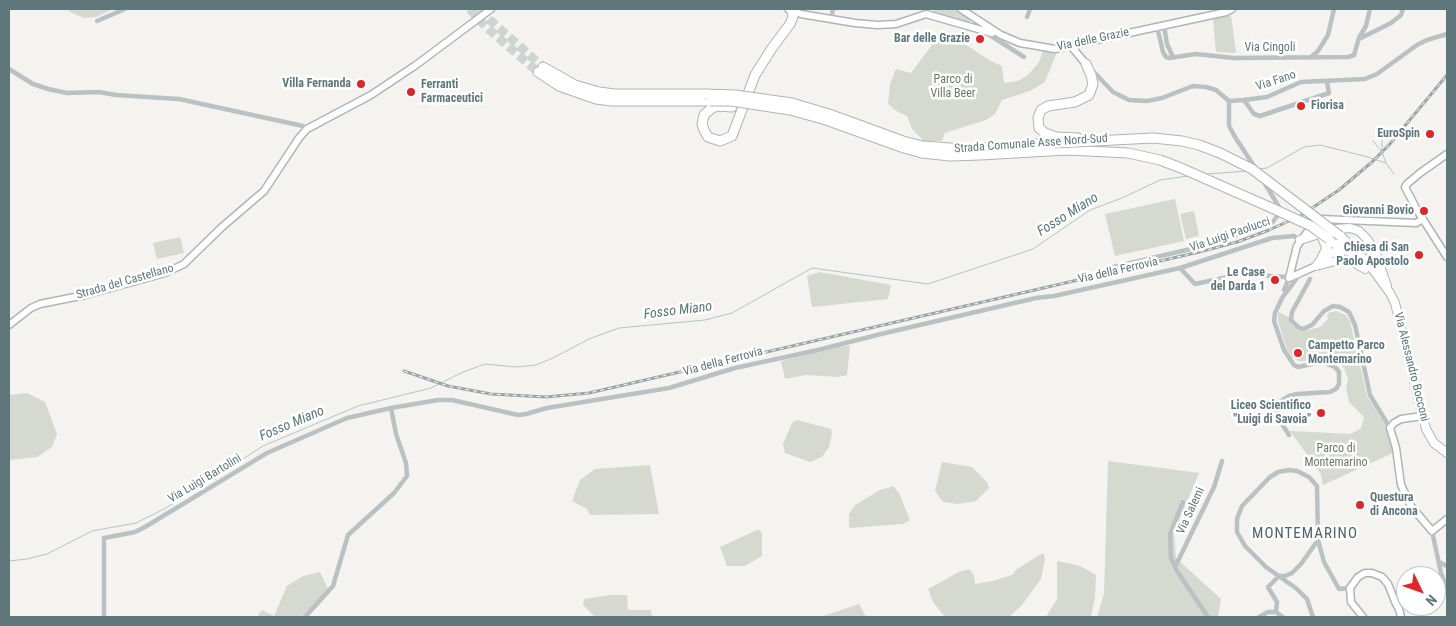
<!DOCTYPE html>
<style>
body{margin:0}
#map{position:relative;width:1456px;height:626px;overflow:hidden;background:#f4f3f0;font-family:"Roboto Condensed",sans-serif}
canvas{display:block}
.frame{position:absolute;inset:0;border:10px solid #5f767a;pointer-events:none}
.north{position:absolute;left:1396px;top:566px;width:50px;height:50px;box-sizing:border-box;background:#fff;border:1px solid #bfc8ca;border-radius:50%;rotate:132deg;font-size:14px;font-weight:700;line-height:20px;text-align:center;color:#5f767a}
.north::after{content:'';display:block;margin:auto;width:18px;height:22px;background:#de2528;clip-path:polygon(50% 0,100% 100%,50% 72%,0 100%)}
</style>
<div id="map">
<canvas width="1456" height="626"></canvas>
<div class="frame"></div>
<div class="north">N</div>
</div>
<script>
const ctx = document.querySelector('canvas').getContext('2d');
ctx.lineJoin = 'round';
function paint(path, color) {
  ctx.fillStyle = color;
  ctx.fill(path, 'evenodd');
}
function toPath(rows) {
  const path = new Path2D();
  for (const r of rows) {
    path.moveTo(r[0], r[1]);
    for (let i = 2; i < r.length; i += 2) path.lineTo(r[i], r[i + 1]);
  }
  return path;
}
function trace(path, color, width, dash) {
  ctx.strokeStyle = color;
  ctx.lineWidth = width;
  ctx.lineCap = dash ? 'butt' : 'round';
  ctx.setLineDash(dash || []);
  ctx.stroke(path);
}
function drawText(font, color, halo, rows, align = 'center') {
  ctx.font = font + ' "Roboto Condensed",sans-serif';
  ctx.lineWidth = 5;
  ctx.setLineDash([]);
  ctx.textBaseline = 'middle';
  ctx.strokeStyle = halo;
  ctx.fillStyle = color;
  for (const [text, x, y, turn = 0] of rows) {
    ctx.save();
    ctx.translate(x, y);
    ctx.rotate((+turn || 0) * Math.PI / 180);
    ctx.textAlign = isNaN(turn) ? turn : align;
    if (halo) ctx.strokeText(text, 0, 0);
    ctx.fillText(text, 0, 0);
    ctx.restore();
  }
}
paint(toPath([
 [67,9,113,9,96,17,84,18,72,13],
 [936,9,955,9,971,20,969,23,932,12],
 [1231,15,1236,53,1216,52,1213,19],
 [951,40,968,46,989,60,1002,66,1004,83,1018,81,1028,75,1039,62,1043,51,1057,52,1045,82,1030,91,1002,100,995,114,986,120,945,133,942,141,924,141,912,129,907,116,898,112,888,104,890,84,896,69,911,73,935,41],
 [1175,199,1184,241,1115,256,1105,214],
 [1194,211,1199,236,1186,239,1180,214],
 [180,237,184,253,157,259,153,243],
 [820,272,891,285,888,299,812,307,807,276],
 [1336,311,1346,315,1350,321,1367,396,1386,426,1395,452,1323,485,1321,474,1290,431,1351,434,1361,428,1364,417,1349,402,1346,388,1348,379,1344,368,1335,359,1323,356,1305,361,1299,361,1292,357,1287,350,1278,321,1278,312,1289,317,1292,325,1299,330,1307,330,1320,327,1328,319,1327,315,1330,312],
 [843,346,850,346,847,375,839,377,806,375,785,379,781,361],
 [27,393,45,402,57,434,52,447,37,457,9,460,9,395],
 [797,420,831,429,832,433,829,447,822,457,810,462,785,453,783,444,792,423],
 [1108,461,1199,473,1174,532,1176,558,1221,599,1218,617,1097,617,1104,594],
 [942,462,972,467,987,482,989,488,976,501,958,504,943,502,935,491],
 [650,465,659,514,591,515,589,514,587,509,572,501,580,480,595,469],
 [893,486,899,493,910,520,903,524,849,528,849,514,855,505,880,490],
 [757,530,760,530,762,534,762,556,745,566,727,566,720,547],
 [1043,553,1045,558,1041,579,1022,605,1009,617,945,617,933,602,928,589,959,572,969,569,974,575,975,584,993,581,1012,575,1017,569],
 [1057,561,1080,566,1096,575,1095,597,1091,617,1046,617,1057,599],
 [320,572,328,589,303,617,257,617,262,610,274,616,287,586,303,576],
 [610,595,627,595,628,610,651,610,652,617,595,617,583,605,584,599],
 [859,604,866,617,819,617,820,617]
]), '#d5d9cf');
trace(toPath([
 [1382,138,1382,152,1386,163,1394,174],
 [1373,141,1382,152],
 [1259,169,1267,168,1304,147,1320,145,1364,156,1386,163],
 [1207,174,1248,171],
 [9,561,27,559,47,554,92,531,136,523,166,508,263,446,358,406,431,388,463,372,485,364,516,367,536,365,553,358,589,339,619,328,705,320,732,313,812,268,928,284,1033,249,1090,210,1122,198,1160,180,1188,176]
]), '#b1c3c3', 1);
trace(toPath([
 [470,9,485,26,538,72],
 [480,9,490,20,543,67]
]), '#cfd4d2', 9, [9, 4.5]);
const secondary = toPath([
 [788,9,801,14,855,23,877,25,896,24,926,14,992,33],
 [961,9,1001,35,1020,43,1055,49,1226,12,1232,9],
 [1070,45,1086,64],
 [1447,154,1420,173,1407,184,1405,187,1417,210,1447,257],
 [1316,266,1289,278,1297,246,1313,224,1321,219,1416,223,1423,219],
 [9,325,31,308,40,304,85,295,165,273,184,264,222,227,264,191,299,138,307,129,371,95,416,65,491,9],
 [1423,416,1401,419,1394,423,1390,428,1396,448,1401,485,1411,506,1432,531,1447,519],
 [1363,617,1351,602,1350,588,1358,577,1365,573,1372,573,1382,577,1388,584,1396,604,1399,609,1401,617]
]);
const primary = toPath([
 [1300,240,1335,229,1350,228,1359,231,1367,239,1375,251,1387,286],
 [1368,264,1371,267,1390,293,1395,303,1426,429,1434,443,1447,453],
 [1316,266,1322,258,1336,251,1343,250,1348,251,1358,258],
 [1316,266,1339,260,1353,262,1365,269]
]);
const highway = toPath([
 [543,67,575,85,599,92,615,94,705,94],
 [538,72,559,86,596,99,612,101,710,101],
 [732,107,718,106,712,108,704,115,702,124,704,130,708,137,720,141,732,136,755,75,772,48,790,24,793,17,792,11],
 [1078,138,1056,137,1045,133,1039,128,1038,118,1041,110,1048,106,1075,102,1089,95,1093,84,1091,75,1086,64],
 [923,146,964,149,1055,143],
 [922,153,950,156,980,155,1067,150,1128,153,1160,160,1181,168,1274,209],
 [1340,236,1371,267],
 [1329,239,1343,250],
 [1322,258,1327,248,1323,239]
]);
trace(secondary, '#adb5b7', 9);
trace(primary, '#aeb5b7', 10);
trace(highway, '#aeb4b5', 11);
trace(toPath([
 [1027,17,1030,9],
 [831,19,833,9],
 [97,21,125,9],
 [1164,25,1167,44,1173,57],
 [1157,27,1163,52,1166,57,1169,58,1196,54,1234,58,1348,57,1354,55,1359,38,1366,26,1370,9],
 [985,32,1024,57],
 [1361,38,1391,23,1401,15,1403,9],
 [1311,57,1318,51,1328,35,1334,9],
 [9,69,33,84,48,89,67,93,99,92,116,95,179,99,303,126,307,129],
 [1092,70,1113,92,1129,100,1147,101,1162,98,1193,86,1206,87,1216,90,1229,101,1244,100,1267,97,1301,82,1365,79,1377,74,1417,45,1427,40,1447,34],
 [1244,100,1254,114,1260,116,1329,93,1327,81],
 [1229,101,1229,126,1235,137,1256,169],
 [1113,267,1208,245,1272,223,1278,215,1279,207,1264,182],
 [1180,268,1195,284,1242,274,1286,277,1289,278,1284,290],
 [1310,279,1292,312,1291,320,1298,327,1303,329,1312,325,1324,311,1333,306,1340,307,1349,312,1355,325,1370,395,1390,428],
 [1289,435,1277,416,1278,408,1281,401,1289,396,1297,394,1330,392,1336,389,1339,384,1339,372,1335,367,1321,362,1298,367,1294,365,1284,350,1274,321,1275,313,1282,298,1300,274],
 [1183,502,1170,534,1171,558,1177,571,1208,617],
 [1432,531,1441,573,1447,589],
 [1439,562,1447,566],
 [1175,567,1214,487,1222,461],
 [1279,576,1285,576,1292,573,1301,564,1318,540],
 [1279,576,1268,587,1277,602,1276,612,1283,617],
 [104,617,104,538,135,532,145,527,267,453,347,418,391,408],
 [305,617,333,586,348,535,394,493,407,476,406,463,396,434,391,408,438,400,452,400,518,415,526,414,547,408,669,388,735,368,818,350,881,334,1036,298,1054,296,1180,268,1272,238,1294,236,1300,240],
 [1259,617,1268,612,1276,612],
 [1313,617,1307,599,1297,589,1266,567,1245,546,1237,532,1237,519,1242,506,1270,477,1278,472,1289,470,1297,471,1309,477,1317,486,1318,540,1324,562,1339,589,1350,588]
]), '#bac1c2', 4.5);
trace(secondary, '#fff', 6);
trace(primary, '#fff', 8);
trace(highway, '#fff', 9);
const rail = toPath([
 [404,371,448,386,491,394,546,397,589,393,1199,252,1237,242,1269,230,1300,216,1339,190,1372,162,1389,145,1447,75]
]);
trace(rail, '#9aa4a7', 3);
trace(rail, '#fff', 1, [4]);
const highwayBridge = toPath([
 [705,94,735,95,792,103,829,114,903,141,923,146],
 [710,101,731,101,790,110,826,120,904,148,922,153],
 [1055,143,1153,138,1182,141,1199,145,1220,153,1252,169,1340,236],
 [1274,209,1311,226,1329,239]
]);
trace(highwayBridge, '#aeb4b5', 11, []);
trace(highwayBridge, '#fff', 9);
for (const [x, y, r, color] of [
 [980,39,5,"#de2528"],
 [361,84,5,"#de2528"],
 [411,92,5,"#de2528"],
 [1301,106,5,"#de2528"],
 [1430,134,5,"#de2528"],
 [1424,211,5,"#de2528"],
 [1419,255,5,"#de2528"],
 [1275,280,5,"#de2528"],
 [1298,353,5,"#de2528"],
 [1321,413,5,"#de2528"],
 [1360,505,5,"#de2528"]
]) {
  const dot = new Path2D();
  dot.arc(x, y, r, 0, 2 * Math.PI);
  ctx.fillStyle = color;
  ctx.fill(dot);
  trace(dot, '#fff', 2);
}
drawText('bold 12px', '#5f767a', '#fff', [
 ["Bar delle Grazie",970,39],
 ["Villa Fernanda",351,84],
 ["Ferranti",421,85,"left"],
 ["Farmaceutici",421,99,"left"],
 ["Fiorisa",1311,106,"left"],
 ["EuroSpin",1420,134],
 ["Giovanni Bovio",1414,211],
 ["Chiesa di San",1409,248],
 ["Paolo Apostolo",1409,262],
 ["Le Case",1265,273],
 ["del Darda 1",1265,287],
 ["Campetto Parco",1308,346,"left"],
 ["Montemarino",1308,360,"left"],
 ["Liceo Scientifico",1311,406],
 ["\"Luigi di Savoia\"",1311,420],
 ["Questura",1370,498,"left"],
 ["di Ancona",1370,512,"left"]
], 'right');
drawText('12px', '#5f767a', '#fff', [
 ["Via delle Grazie",1093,40,-12],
 ["Via Cingoli",1270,48],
 ["Via Fano",1276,81,-18],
 ["Strada Comunale Asse Nord-Sud",1031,144,-4],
 ["Via Luigi Paolucci",1230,235,-19],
 ["Via della Ferrovia",1118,271,-13],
 ["Strada del Castellano",125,282,-16],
 ["Via della Ferrovia",723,362,-15],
 ["Via Alessandro Bocconi",1411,367,76],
 ["Via Luigi Bartolini",205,479,-31],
 ["Via Salemi",1191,511,-65]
]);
drawText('12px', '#6c7862', '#fff', [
 ["Parco di",953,80],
 ["Villa Beer",953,94],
 ["Parco di",1336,449],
 ["Montemarino",1336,463]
]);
drawText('italic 14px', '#5a7677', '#fff', [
 ["Fosso Miano",1068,215,-32],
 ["Fosso Miano",678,311,-7],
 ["Fosso Miano",292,424,-23]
]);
ctx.letterSpacing = '1px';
drawText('15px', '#516266', '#fff', [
 ["MONTEMARINO",1305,534]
]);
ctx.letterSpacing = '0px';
</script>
